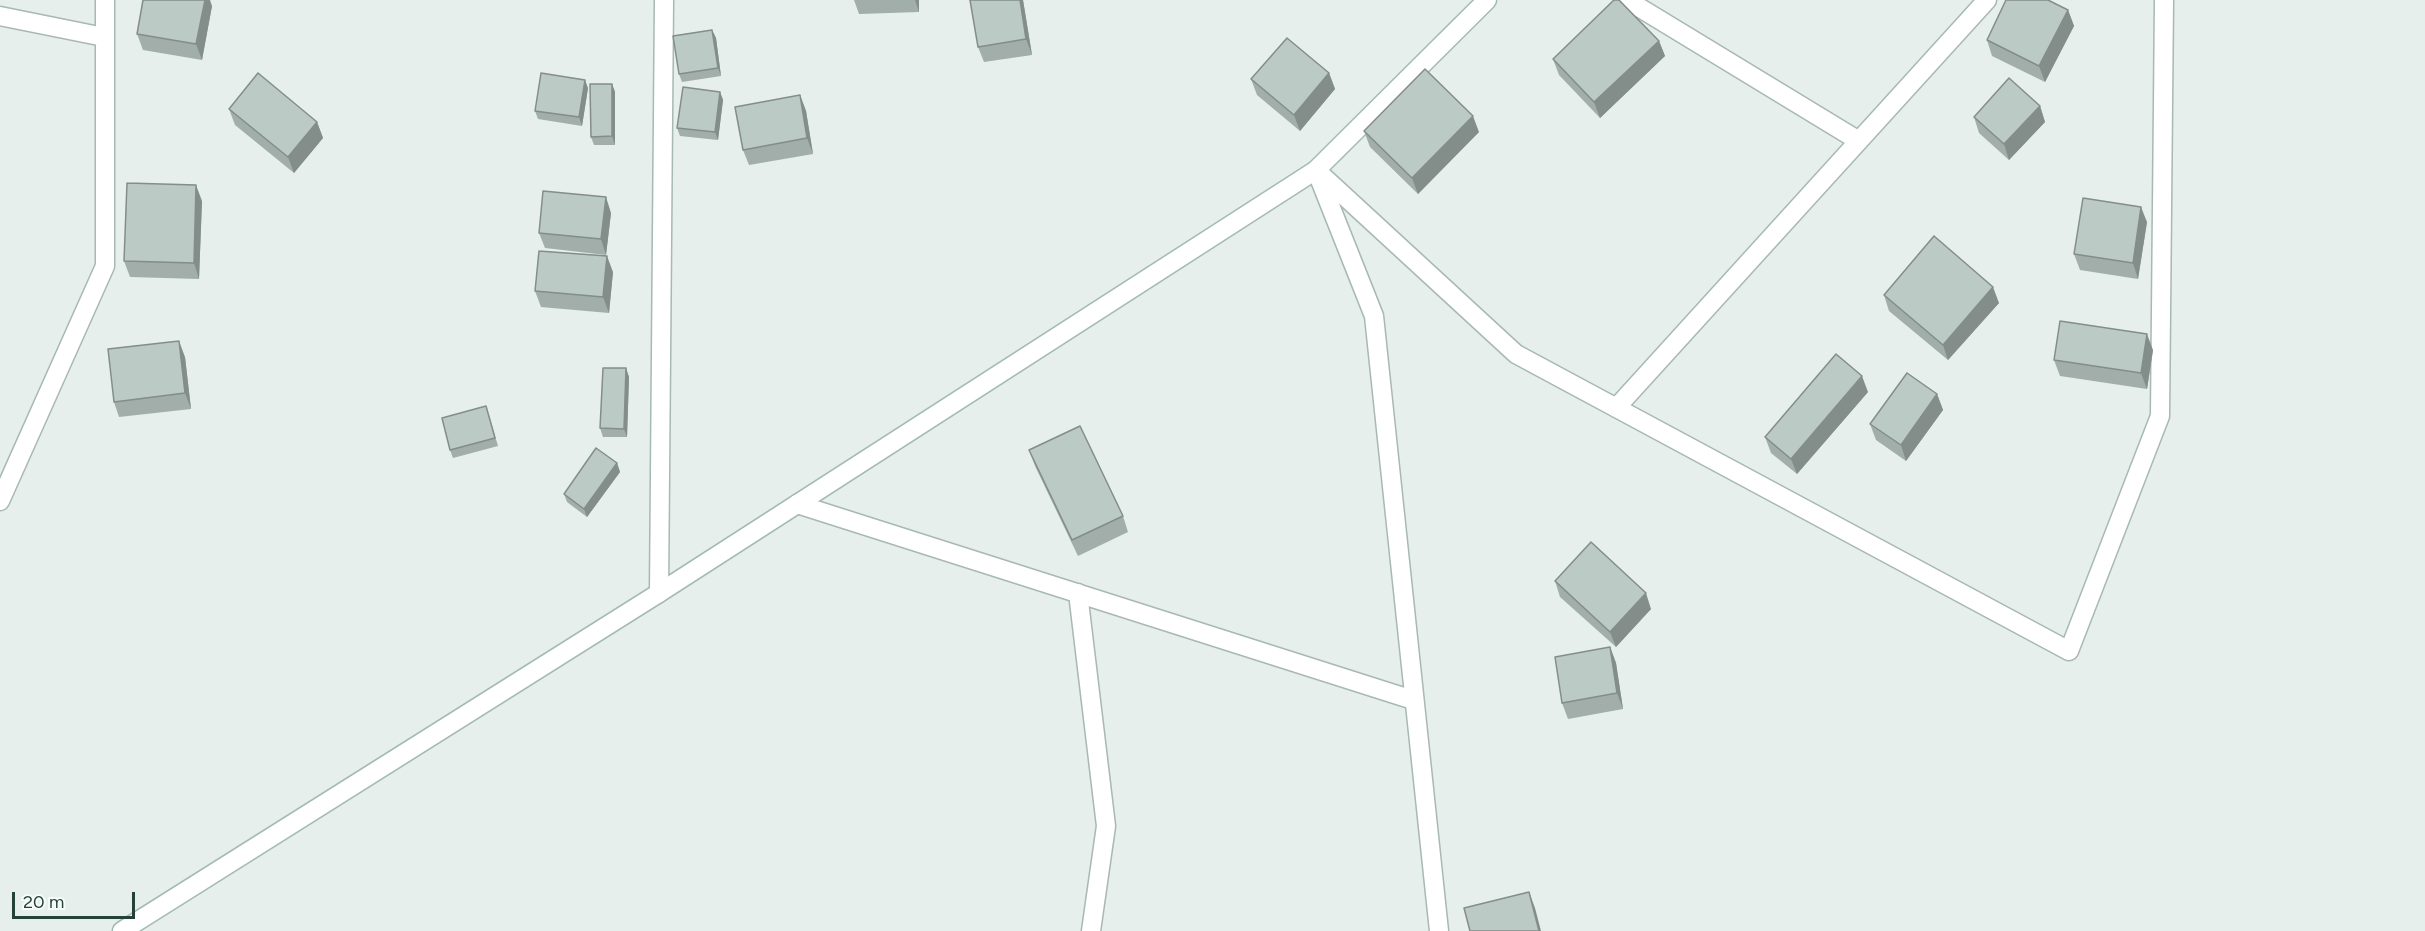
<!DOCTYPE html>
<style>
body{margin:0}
#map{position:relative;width:2425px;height:931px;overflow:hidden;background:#e6efeb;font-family:Figtree,sans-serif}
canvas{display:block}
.scale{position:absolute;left:12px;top:892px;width:123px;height:27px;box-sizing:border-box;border:3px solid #24423a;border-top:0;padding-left:8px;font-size:18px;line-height:21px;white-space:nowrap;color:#24423a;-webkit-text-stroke:4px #f7fbf9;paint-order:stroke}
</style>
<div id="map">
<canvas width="2425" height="931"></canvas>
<div class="scale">20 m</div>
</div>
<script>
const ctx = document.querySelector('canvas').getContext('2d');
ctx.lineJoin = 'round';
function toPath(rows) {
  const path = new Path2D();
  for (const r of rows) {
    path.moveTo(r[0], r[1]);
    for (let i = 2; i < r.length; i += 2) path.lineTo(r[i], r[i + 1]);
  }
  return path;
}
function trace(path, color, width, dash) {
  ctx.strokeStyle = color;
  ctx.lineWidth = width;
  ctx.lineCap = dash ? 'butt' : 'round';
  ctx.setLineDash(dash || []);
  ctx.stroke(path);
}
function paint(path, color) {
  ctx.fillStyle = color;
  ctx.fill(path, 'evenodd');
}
const street = toPath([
 [1627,0,1859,141],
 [0,16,104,37],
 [1316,170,1516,354,2069,651,2160,416,2164,0],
 [1318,175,1374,316,1439,931],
 [1616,408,1987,0],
 [0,501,105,266,105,0],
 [797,504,1413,700],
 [659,593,664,0],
 [1078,593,1106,826,1091,931]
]);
const secondary = toPath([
 [122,931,659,593,1316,170,1487,0]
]);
trace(street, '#a8b8b2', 21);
trace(secondary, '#a4bbb3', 21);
trace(street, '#fff', 18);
trace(secondary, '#fff', 18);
paint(toPath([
 [854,0,919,0,919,12,859,14],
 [1023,0,1032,55,984,62,978,47],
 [212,6,202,60,143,50,137,34],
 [2068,10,2074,26,2045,82,1992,56,1987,40],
 [712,30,716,38,721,76,682,82,679,74],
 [1659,41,1665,56,1600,118,1559,75,1553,59],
 [1329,73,1335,89,1300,131,1257,95,1251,79],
 [612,84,615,92,615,145,594,145,591,137],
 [588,88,582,126,538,119,535,111],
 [720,92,723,100,718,140,680,136,677,128],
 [800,95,806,111,813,154,749,165,743,150],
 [2040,106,2045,122,2009,160,1979,133,1974,117],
 [229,109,317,122,323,138,294,173,235,125],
 [1364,131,1479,132,1418,194,1370,147],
 [202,201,199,279,130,277,124,261],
 [611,213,606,255,545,248,539,233],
 [2147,222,2138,279,2080,270,2074,254],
 [613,272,609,313,541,307,535,291],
 [1884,295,1999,303,1948,360,1889,311],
 [2153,350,2147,389,2060,376,2054,360],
 [185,357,191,409,119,417,114,402],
 [626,368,629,377,627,437,603,437,600,428],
 [1868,392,1797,474,1771,453,1765,437],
 [1937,394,1943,410,1906,461,1876,440,1870,424],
 [489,415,498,446,453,458,450,450],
 [1029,450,1123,516,1128,532,1078,556,1035,466],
 [617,463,620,472,587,517,567,502,564,494],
 [1555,581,1651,609,1616,647,1560,597],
 [1610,647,1616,663,1623,709,1568,719,1562,703]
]), '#a1aea9');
paint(toPath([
 [205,0,210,0,212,6,202,60,196,44],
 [915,0,919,0,919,12],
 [1020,0,1023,0,1032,55,1026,39],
 [2068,10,2074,26,2045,82,2039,66],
 [712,30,716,38,721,76,718,68],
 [1659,41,1665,56,1600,118,1594,102],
 [1329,73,1335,89,1300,131,1294,115],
 [585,80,588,88,582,126,579,117],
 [612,84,615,92,615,145,612,136],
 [720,92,723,100,718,140,715,132],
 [800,95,806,111,813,154,807,138],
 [2040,106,2045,122,2009,160,2004,144],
 [1473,116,1479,132,1418,194,1412,178],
 [317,122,323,138,294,173,288,157],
 [196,185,202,201,199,279,194,263],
 [606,197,611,213,606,255,601,239],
 [2141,207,2147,222,2138,279,2133,263],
 [607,256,613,272,609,313,603,297],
 [1993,287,1999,303,1948,360,1943,345],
 [2147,334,2153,350,2147,389,2141,373],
 [179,341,185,357,191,409,185,393],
 [626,368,629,377,627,437,624,429],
 [1862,376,1868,392,1797,474,1791,459],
 [1937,394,1943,410,1906,461,1901,445],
 [617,463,620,472,587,517,584,509],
 [1646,593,1651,609,1616,647,1610,632],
 [1610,647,1616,663,1623,709,1617,693],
 [1529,892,1535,908,1541,931,1539,931]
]), '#838d89');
const building = toPath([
 [143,0,205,0,196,44,137,34,143,0],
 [970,0,1020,0,1026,39,978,47,970,0],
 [1614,0,1619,0,1659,41,1594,102,1553,59,1614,0],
 [2006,0,2048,0,2068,10,2039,66,1987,40,2006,0],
 [712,30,718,68,679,74,673,36,712,30],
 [1287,38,1329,73,1294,115,1251,79,1287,38],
 [1425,69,1473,116,1412,178,1364,131,1425,69],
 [258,73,317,122,288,157,229,109,258,73],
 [541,73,585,80,579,117,535,111,541,73],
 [2009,78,2040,106,2004,144,1974,117,2009,78],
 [590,84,612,84,612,136,591,137,590,84],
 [683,87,720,92,715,132,677,128,683,87],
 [800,95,807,138,743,150,735,107,800,95],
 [127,183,196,185,194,263,124,261,127,183],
 [543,191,606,197,601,239,539,233,543,191],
 [2083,198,2141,207,2133,263,2074,254,2083,198],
 [1934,236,1993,287,1943,345,1884,295,1934,236],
 [539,251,607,256,603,297,535,291,539,251],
 [2060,321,2147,334,2141,373,2054,360,2060,321],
 [179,341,185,393,114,402,108,349,179,341],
 [1836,354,1862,376,1791,459,1765,437,1836,354],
 [603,368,626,368,624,429,600,428,603,368],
 [1907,373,1937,394,1901,445,1870,424,1907,373],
 [486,406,495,438,450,450,442,418,486,406],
 [1080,426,1123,516,1072,540,1029,450,1080,426],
 [596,448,617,463,584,509,564,494,596,448],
 [1591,542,1646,593,1610,632,1555,581,1591,542],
 [1610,647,1617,693,1562,703,1555,657,1610,647],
 [1529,892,1539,931,1470,931,1464,908,1529,892]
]);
paint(building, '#bbcac4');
trace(building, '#838d89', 1.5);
</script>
